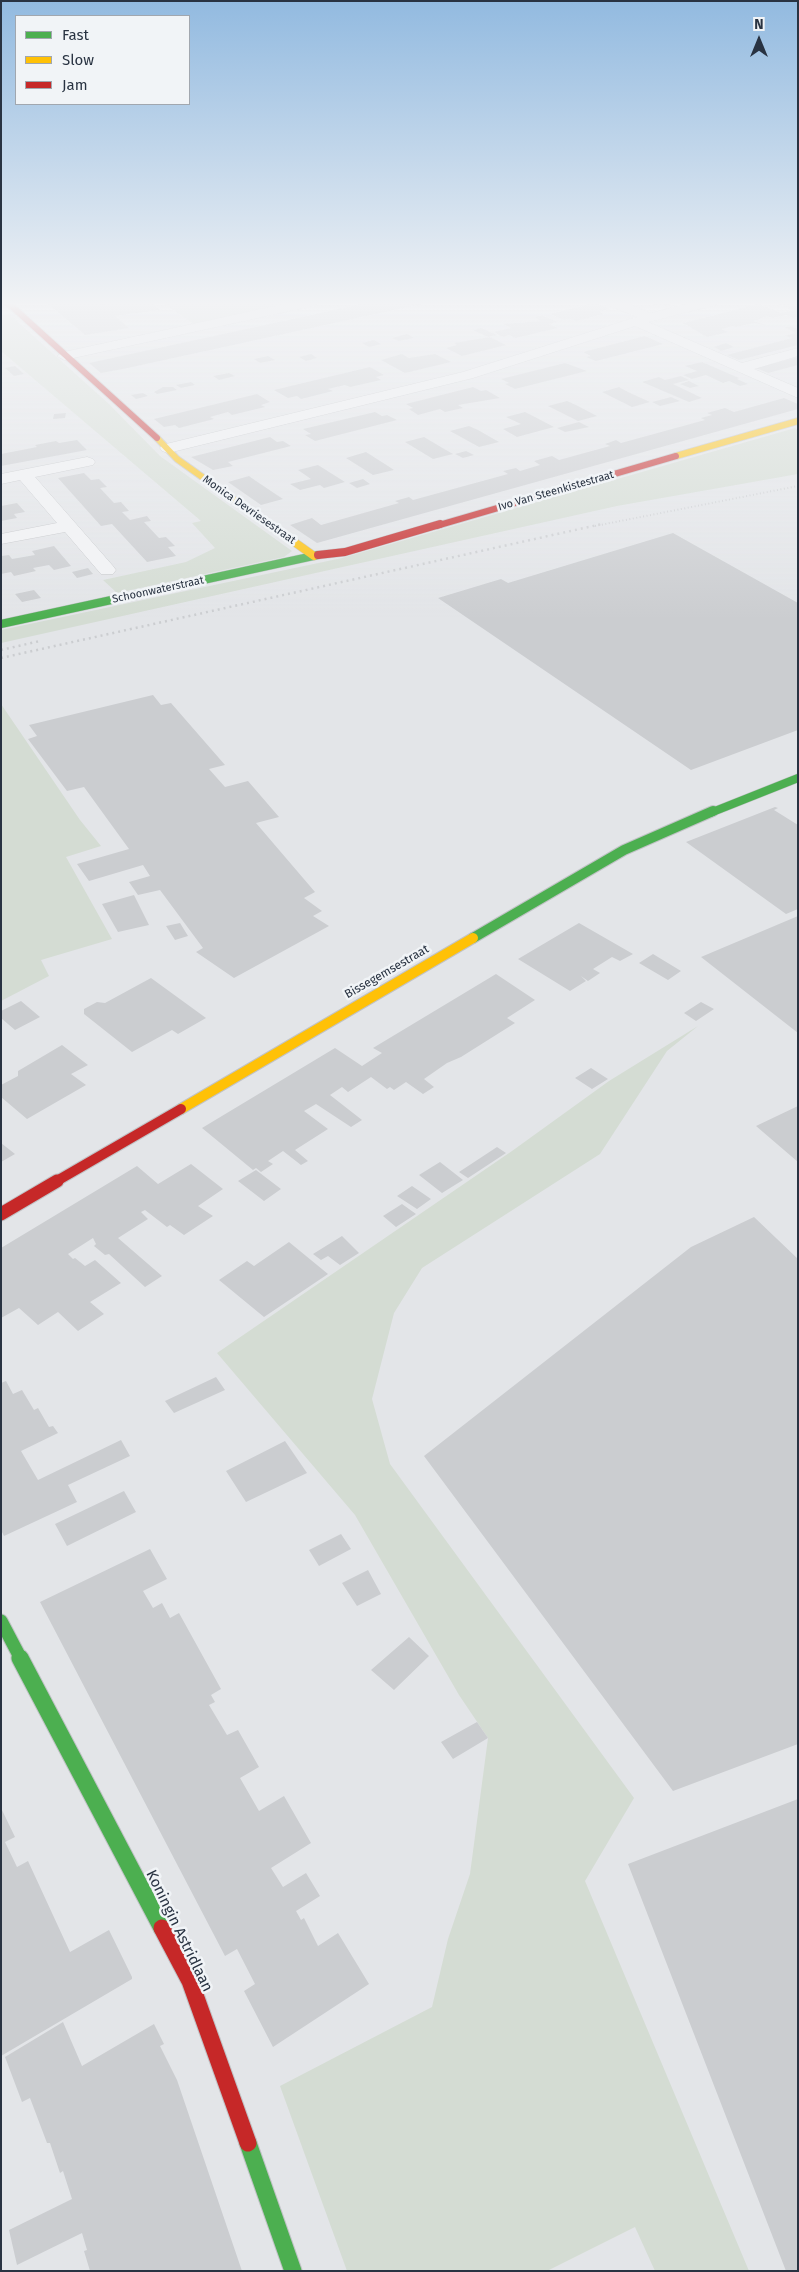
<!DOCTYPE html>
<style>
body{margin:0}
#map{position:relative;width:799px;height:2272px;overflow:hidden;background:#e3e5e8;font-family:"Fira Sans",sans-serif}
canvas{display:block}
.frame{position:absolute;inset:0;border:2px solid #293342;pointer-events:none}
.legend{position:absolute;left:15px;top:15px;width:175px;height:90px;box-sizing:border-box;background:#f1f4f7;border:1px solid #a1a7af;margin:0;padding:6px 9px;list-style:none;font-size:15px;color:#293342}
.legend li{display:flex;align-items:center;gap:10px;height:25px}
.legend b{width:25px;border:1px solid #a1a7af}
.north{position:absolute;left:734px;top:15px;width:50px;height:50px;-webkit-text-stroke:4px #f1f4f7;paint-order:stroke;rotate:0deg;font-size:14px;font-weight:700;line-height:20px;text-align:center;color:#293342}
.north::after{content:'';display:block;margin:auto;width:18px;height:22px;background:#293342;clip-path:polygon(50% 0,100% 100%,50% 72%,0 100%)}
</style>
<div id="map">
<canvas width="799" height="2272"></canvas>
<div class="frame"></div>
<ul class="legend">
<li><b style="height:6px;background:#4caf50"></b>Fast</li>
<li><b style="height:6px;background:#ffc107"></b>Slow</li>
<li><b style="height:6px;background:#c62828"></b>Jam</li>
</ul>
<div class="north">N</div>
</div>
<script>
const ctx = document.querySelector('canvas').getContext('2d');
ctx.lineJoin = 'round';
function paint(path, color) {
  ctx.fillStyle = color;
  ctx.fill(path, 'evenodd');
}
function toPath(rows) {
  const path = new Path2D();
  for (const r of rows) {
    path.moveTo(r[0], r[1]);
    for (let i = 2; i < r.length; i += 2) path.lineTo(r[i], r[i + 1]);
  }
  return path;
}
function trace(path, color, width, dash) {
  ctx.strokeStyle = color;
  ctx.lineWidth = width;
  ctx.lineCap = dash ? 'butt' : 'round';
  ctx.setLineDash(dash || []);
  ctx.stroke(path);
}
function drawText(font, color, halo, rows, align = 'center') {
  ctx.font = font + ' "Fira Sans",sans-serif';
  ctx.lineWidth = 5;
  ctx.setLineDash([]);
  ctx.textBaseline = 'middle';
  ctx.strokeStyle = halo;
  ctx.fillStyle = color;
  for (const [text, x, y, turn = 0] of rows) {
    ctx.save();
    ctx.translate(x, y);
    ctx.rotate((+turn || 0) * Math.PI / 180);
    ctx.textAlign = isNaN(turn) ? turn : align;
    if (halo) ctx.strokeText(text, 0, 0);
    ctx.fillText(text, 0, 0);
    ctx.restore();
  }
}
paint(toPath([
 [162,302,304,302,195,325],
 [9,314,109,404,160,456,292,551,284,557,117,593,103,580,186,562,215,548,192,523,201,521,1,351,1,315],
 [795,428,798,430,798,474,617,506,1,643,1,630,342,558],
 [1,704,80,820,101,846,66,857,112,939,41,960,49,976,1,1001],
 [698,1026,667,1051,600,1154,422,1268,394,1313,372,1399,390,1464,634,1798,585,1881,749,2271,655,2271,635,2227,547,2271,347,2271,280,2086,432,2007,448,1939,470,1874,488,1738,459,1695,355,1515,217,1353,512,1151,609,1081]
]), '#d4dcd3');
paint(toPath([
 [46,302,98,302,101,305,110,302,150,302,160,310,115,316,129,328,85,335],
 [371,302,426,303,123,369,101,373,89,363],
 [647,302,677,302,677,303,659,306],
 [774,302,798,302,798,317,793,318,786,315,772,318,767,316,754,321,765,325,754,323,736,327,733,326,721,329,728,332,707,337,683,323,759,304,781,313,793,310],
 [595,303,609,309,599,312,604,314,576,321,571,319,564,320,550,314],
 [542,315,557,322,549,324,558,328,515,338,509,335,503,337,494,332,511,328,503,324,541,321,534,317],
 [791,326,798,329,798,345,739,360,727,355,792,338,785,336,795,333,785,327],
 [481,328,497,335,488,337,473,330],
 [407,334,414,338,399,341,392,338],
 [645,336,663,344,596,361,586,357,591,356,583,352],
 [490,337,506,345,462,356,446,348,457,345,454,343],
 [374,340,381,344,369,347,362,343],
 [726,343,734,347,721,351,714,347],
 [311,354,317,358,306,361,299,357],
 [402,354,409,358,435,354,451,362,405,373,381,360],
 [268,356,275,360,260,363,254,359],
 [798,357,798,365,768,373,756,368],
 [702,362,739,378,737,379,748,384,740,386,729,381,723,383,706,375,692,379,683,375,697,371,685,366],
 [565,363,587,371,515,389,505,384,509,383,501,379],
 [15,366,24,374,14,376,5,368],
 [370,367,384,375,376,377,381,380,350,387,345,385,328,389,333,391,301,399,297,396,288,398,274,390],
 [229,373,235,376,219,380,213,376],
 [681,376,689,380,673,384,702,398,689,402,642,382,659,377,665,380],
 [689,381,699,386,690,388,680,384],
 [191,382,195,385,181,388,176,385],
 [163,387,173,387,177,390,157,394,154,392],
 [473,387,481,391,486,390,500,398,458,405,463,408,445,412,440,409,418,415,409,409,413,408,406,404],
 [619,387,628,392,650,402,632,407,602,392],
 [143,393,148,396,136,399,131,395],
 [257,394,270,402,261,405,265,407,232,415,228,412,210,417,214,419,179,428,175,425,164,427,154,419],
 [671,397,680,401,660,406,652,402],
 [784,398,798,404,798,409,317,543,290,525,312,518,321,525,399,503,395,501,409,497,413,500,508,474,503,471,516,468,520,471,540,465,534,461,552,456,559,460,610,446,605,444,616,440,621,443,705,420,701,418,712,415,707,413,725,408,734,412],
 [567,401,576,405,597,416,578,421,548,406],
 [375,412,382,416,387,415,397,420,315,441,305,435,311,434,303,429],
 [525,412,533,416,554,427,517,437,503,429,521,424,506,417],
 [66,413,65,418,53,419,54,414],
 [579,422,589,427,565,432,557,428],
 [469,426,478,430,499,442,479,447,450,431],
 [270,437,277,442,283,441,291,446,228,462,233,466,213,470,191,457],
 [424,437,446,450,453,454,433,459,405,442],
 [77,440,87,450,1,466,1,454,37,447,35,445,56,441,59,443],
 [466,451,474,455,463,458,455,454],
 [366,452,388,466,394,470,373,475,346,458],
 [318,465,345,482,324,488,320,485,300,490,290,484,311,479,298,470],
 [84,473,91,480,99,479,107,487,100,488,114,503,121,502,129,511,122,512,130,520,147,516,151,521,144,522,159,538,166,537,175,546,168,547,176,556,147,562,112,524,101,526,58,478],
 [249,476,256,481,283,499,261,505,228,482],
 [363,479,370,484,357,488,349,483],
 [17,503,25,512,14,514,17,518,1,521,1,506],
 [673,533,798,603,798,730,691,770,438,598,501,579,508,583],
 [54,546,71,566,54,570,49,565,33,568,36,571,14,576,11,572,1,574,1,556,9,555,12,559,35,555,32,551],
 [88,568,93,574,77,578,72,572],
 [34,590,41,598,22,602,15,594],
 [153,695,161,705,171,703,225,765,209,769,225,787,248,781,279,817,256,823,315,892,304,898,322,911,313,916,329,926,234,978,196,952,203,948,160,890,138,895,129,882,150,876,143,865,89,881,77,864,129,849,84,787,67,791,28,739,37,736,29,725],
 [775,807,778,808,774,810,798,825,798,909,786,914,686,842],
 [134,895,149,925,118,932,102,904],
 [798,916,798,1033,701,957],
 [180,923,188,936,175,940,166,926],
 [579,923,633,954,620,961,612,957,593,969,600,973,588,981,581,976,586,981,570,991,518,959],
 [653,954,681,971,668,980,639,963],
 [496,974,535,1000,507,1018,515,1023,461,1057,447,1063,424,1079,434,1087,423,1094,406,1082,394,1090,390,1087,387,1089,371,1077,348,1092,342,1087,330,1095,362,1120,351,1127,316,1104,304,1111,328,1129,295,1150,308,1161,301,1165,283,1151,268,1161,273,1164,261,1172,256,1168,253,1170,202,1128,335,1048,362,1066,382,1053,373,1048],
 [151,978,206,1018,178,1034,172,1030,132,1052,84,1014,84,1009,97,1002,105,1003],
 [21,1001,40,1017,15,1030,1,1018,1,1011],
 [701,1002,714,1009,696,1021,684,1013],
 [62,1045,88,1065,71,1074,86,1085,27,1119,1,1097,1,1085,18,1076,18,1071],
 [591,1068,608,1079,592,1089,575,1078],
 [798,1106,798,1162,756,1126],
 [1,1143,15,1154,1,1162],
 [497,1147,506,1153,468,1178,459,1172],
 [440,1162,463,1180,442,1193,419,1175],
 [191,1164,223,1189,198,1206,213,1216,184,1235,170,1225,167,1227,145,1210,141,1212,148,1219,118,1238,162,1276,145,1287,109,1254,105,1255,94,1246,96,1244,93,1238,68,1254,73,1259,75,1258,85,1266,95,1260,121,1283,90,1302,104,1314,78,1331,58,1312,38,1325,19,1308,1,1318,1,1248,137,1166,158,1184],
 [256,1170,281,1189,264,1201,238,1181],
 [412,1186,431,1199,417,1209,397,1196],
 [402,1204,416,1214,396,1227,383,1216],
 [754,1217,798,1259,798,1744,673,1791,424,1456,691,1247],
 [342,1236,359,1253,340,1265,328,1256,321,1260,313,1254],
 [289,1242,328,1274,264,1317,219,1280,247,1261,254,1266],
 [216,1377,225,1390,174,1413,165,1401],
 [6,1381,13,1394,22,1390,34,1410,38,1408,49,1427,53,1426,58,1433,21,1451,38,1480,121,1440,130,1456,68,1485,77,1502,4,1536,1,1530,1,1383],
 [285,1441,307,1473,246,1502,226,1471],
 [124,1491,136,1512,67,1546,55,1524],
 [341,1534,351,1549,319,1566,309,1550],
 [150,1549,167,1579,143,1591,153,1608,162,1603,170,1618,179,1613,221,1689,211,1695,215,1702,209,1705,227,1735,238,1730,259,1767,240,1778,259,1811,284,1796,311,1843,271,1868,283,1887,306,1873,320,1896,296,1911,301,1920,304,1918,318,1946,338,1933,369,1984,273,2047,244,1991,255,1984,237,1949,225,1956,40,1602],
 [368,1570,381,1594,357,1606,342,1583],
 [409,1637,429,1656,394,1690,371,1670],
 [477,1722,488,1738,453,1759,441,1742],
 [798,1799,798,2271,786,2271,628,1864],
 [1,1808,15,1837,5,1842,17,1867,28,1861,70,1952,109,1930,132,1977,132,1979,1,2056],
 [63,2022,82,2066,154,2024,164,2044,160,2046,177,2080,242,2271,90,2271,84,2251,87,2250,82,2233,17,2265,9,2230,72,2199,63,2171,60,2173,50,2143,47,2143,30,2098,22,2102,5,2057]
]), '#cbcdd0');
const street = toPath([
 [294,302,319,302,313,306,64,360,57,356,64,352,294,302],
 [606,302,624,302,651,313,694,302,717,302,716,305,648,322,742,363,798,348,798,356,754,369,798,388,798,398,635,326,473,378,168,453,162,451,160,448,162,445,463,372,637,317,607,305,606,302],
 [87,457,93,459,95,462,93,465,35,477,113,566,116,570,113,574,101,574,65,532,1,544,1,534,57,523,20,480,1,484,1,474,87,457]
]);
const fastFar3 = toPath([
 [1,624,318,555],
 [710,813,798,778]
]);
const fastFar2 = toPath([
 [473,938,624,850,713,811]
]);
const fastFar1 = toPath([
 [1,1621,21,1659]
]);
const fast = toPath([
 [20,1658,162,1928],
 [248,2143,293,2271]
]);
const slowFar2 = toPath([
 [157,438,177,459,271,526],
 [676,456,798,421]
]);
const slowFar1 = toPath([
 [269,524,314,556]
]);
const slow = toPath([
 [181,1109,473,938]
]);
const jamFar4 = toPath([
 [7,302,157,438],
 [436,526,676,456]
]);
const jamFar3 = toPath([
 [318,555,345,552,440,524]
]);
const jamFar2 = toPath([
 [55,1182,181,1109]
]);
const jamFar1 = toPath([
 [1,1214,57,1181]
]);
const jam = toPath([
 [162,1928,190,1981,248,2143]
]);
trace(street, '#c1c3c6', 1);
trace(fastFar3, '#c1c3c6', 9);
trace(fastFar2, '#c1c3c6', 12);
trace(fastFar1, '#c1c3c6', 15);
trace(fast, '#c1c3c6', 19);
trace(slowFar2, '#c1c3c6', 8);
trace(slowFar1, '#c1c3c6', 9);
trace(slow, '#c1c3c6', 12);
trace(jamFar4, '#c1c3c6', 8);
trace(jamFar3, '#c1c3c6', 9);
trace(jamFar2, '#c1c3c6', 12);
trace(jamFar1, '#c1c3c6', 15);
trace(jam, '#c1c3c6', 19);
paint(street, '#f2f3f5');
trace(fastFar3, '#4caf50', 8);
trace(fastFar2, '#4caf50', 10);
trace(fastFar1, '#4caf50', 13);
trace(fast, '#4caf50', 17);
trace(slowFar2, '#ffc107', 6);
trace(slowFar1, '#ffc107', 8);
trace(slow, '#ffc107', 10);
trace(jamFar4, '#c62828', 6);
trace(jamFar3, '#c62828', 8);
trace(jamFar2, '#c62828', 10);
trace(jamFar1, '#c62828', 13);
trace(jam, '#c62828', 17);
trace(toPath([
 [595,526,798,486]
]), '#cbcdd0', 2, [1, 2.5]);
trace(toPath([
 [1,650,40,641],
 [1,658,602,524]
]), '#cbcdd0', 2.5, [2, 4]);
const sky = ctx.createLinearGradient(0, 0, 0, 620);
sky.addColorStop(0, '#92bae0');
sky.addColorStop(0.49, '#f2f3f5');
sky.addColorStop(1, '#f2f3f500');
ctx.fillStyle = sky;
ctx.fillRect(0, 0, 799, 620);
drawText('11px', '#293342', '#f1f4f7', [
 ["Ivo Van Steenkistestraat",556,491,-16],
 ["Monica Devriesestraat",249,510,35],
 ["Schoonwaterstraat",158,590,-12]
]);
drawText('12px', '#293342', '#f1f4f7', [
 ["Bissegemsestraat",387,972,-30]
]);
drawText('15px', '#293342', '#f1f4f7', [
 ["Koningin Astridlaan",179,1931,64]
]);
</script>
